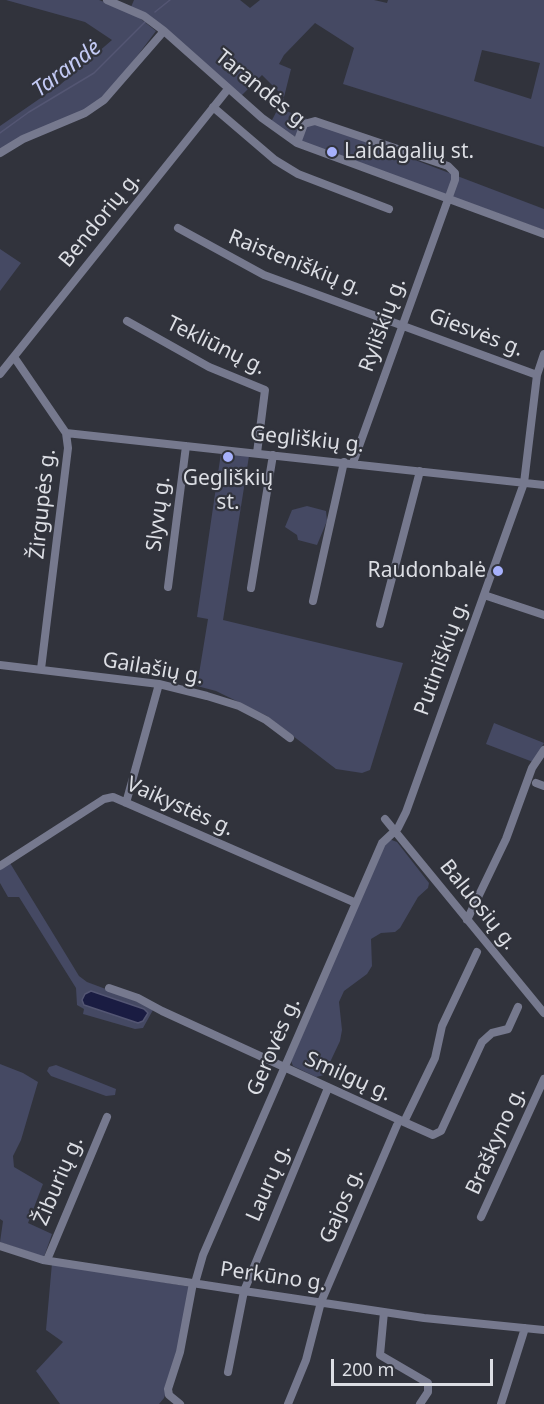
<!DOCTYPE html>
<meta charset="utf-8">
<style>
body{margin:0}
#map{position:relative;width:544px;height:1404px;overflow:hidden;background:#31333c;font-family:"Noto Sans",sans-serif}
canvas{display:block}
.scale{position:absolute;left:331px;top:1359px;width:162px;height:27px;box-sizing:border-box;border:3px solid #dcdee4;border-top:0;padding-left:8px;font-size:18px;line-height:21px;white-space:nowrap;color:#dcdee4;-webkit-text-stroke:4px #31333c;paint-order:stroke}
</style>
<div id="map">
<canvas width="544" height="1404"></canvas>
<div class="scale">200 m</div>
</div>
<script>
const ctx = document.querySelector('canvas').getContext('2d');
ctx.lineJoin = 'round';
function paint(path, color) {
  ctx.fillStyle = color;
  ctx.fill(path, 'evenodd');
}
function toPath(rows) {
  const path = new Path2D();
  for (const r of rows) {
    path.moveTo(r[0], r[1]);
    for (let i = 2; i < r.length; i += 2) path.lineTo(r[i], r[i + 1]);
  }
  return path;
}
function trace(path, color, width, dash) {
  ctx.strokeStyle = color;
  ctx.lineWidth = width;
  ctx.lineCap = dash ? 'butt' : 'round';
  ctx.setLineDash(dash || []);
  ctx.stroke(path);
}
function drawText(font, color, halo, rows, align = 'center') {
  ctx.font = font + ' "Noto Sans",sans-serif';
  ctx.lineWidth = 4.5;
  ctx.setLineDash([]);
  ctx.textBaseline = 'middle';
  ctx.strokeStyle = halo;
  ctx.fillStyle = color;
  for (const [text, x, y, turn = 0] of rows) {
    ctx.save();
    ctx.translate(x, y);
    ctx.rotate((+turn || 0) * Math.PI / 180);
    ctx.textAlign = isNaN(turn) ? turn : align;
    if (halo) ctx.strokeText(text, 0, 0);
    ctx.fillText(text, 0, 0);
    ctx.restore();
  }
}
paint(toPath([
 [6,0,99,0,132,12,156,31,113,88,96,104,0,151,0,126,61,84,112,40,85,22],
 [134,0,240,0,250,8,260,0,374,0,387,3,388,0,544,0,544,147,343,84,354,48,315,23,284,55,279,64,291,69,281,109,544,209,544,230,308,145,271,122,284,97,262,75,241,96,131,7],
 [482,50,540,63,531,99,474,81],
 [0,249,21,263,0,291],
 [221,453,249,456,223,620,403,663,370,770,362,773,336,769,267,716,216,691,197,686,208,619,197,617],
 [307,506,326,511,327,521,317,545,298,540,297,535,285,527,292,510],
 [494,723,544,743,533,762,486,744],
 [389,839,397,842,429,883,428,888,418,897,400,928,395,932,381,933,371,939,372,966,367,974,344,991,339,1002,342,1030,340,1041,324,1075,316,1077,293,1066,291,1061,385,842],
 [10,863,79,976,87,982,146,1004,153,1010,143,1028,135,1029,83,1014,84,1009,77,1005,76,988,19,897,8,897,0,883,0,870],
 [0,1064,23,1073,38,1082,21,1140,13,1156,14,1167,43,1184,28,1223,52,1234,44,1257,0,1242,3,1221,0,1219],
 [56,1065,116,1089,115,1095,106,1096,51,1076,47,1071,49,1067],
 [52,1263,191,1287,180,1348,164,1398,159,1404,60,1404,36,1371,63,1342,46,1330]
]), '#454963');
const water = toPath([
 [91,991,144,1009,148,1013,143,1021,138,1023,84,1005,82,1000,85,994,91,991]
]);
paint(water, '#1a1c42');
trace(water, '#545673', 1.5);
trace(toPath([
 [155,12,170,0],
 [0,133,29,112,94,73,146,21]
]), '#545673', 1.5);
trace(toPath([
 [107,0,144,16,164,31,262,118,297,143,544,234],
 [213,107,275,160,298,174,389,209],
 [297,143,304,124,315,121,448,166,455,173,455,180,353,463],
 [0,153,23,139,85,113,104,100,164,31],
 [178,228,264,275,537,375],
 [127,321,209,367,265,390,257,453],
 [14,357,66,433,68,448,41,669],
 [0,374,228,89],
 [66,433,544,485],
 [168,587,186,446],
 [251,588,273,455],
 [484,595,544,615],
 [313,601,344,462],
 [380,624,420,471],
 [0,665,159,684,207,696,239,706,266,720,290,738],
 [536,783,544,786],
 [126,803,159,684],
 [385,819,544,1013],
 [0,866,104,799,113,797,356,903],
 [467,920,506,839,532,768,544,750],
 [109,988,138,998,162,1011,404,1122,435,1058,442,1026,477,952],
 [404,1122,433,1135,441,1131,482,1042,492,1033,508,1029,518,1007],
 [481,1217,544,1079],
 [0,1246,43,1260,244,1291,424,1318,544,1330],
 [47,1260,107,1117],
 [195,1283,203,1255,382,843,398,828,406,812,524,483,537,375,544,354],
 [384,1312,380,1355,428,1383,428,1392,420,1404],
 [228,1372,244,1291,328,1088],
 [180,1404,169,1395,168,1389,180,1352,193,1283],
 [288,1404,306,1360,321,1302,397,1125],
 [501,1404,525,1328]
]), '#76798e', 8);
for (const [x, y, r, color] of [
 [332,152,6,"#a7b1fc"],
 [228,457,6,"#a7b1fc"],
 [498,571,6,"#a7b1fc"]
]) {
  const dot = new Path2D();
  dot.arc(x, y, r, 0, 2 * Math.PI);
  ctx.fillStyle = color;
  ctx.fill(dot);
  trace(dot, '#31333c', 2);
}
drawText('21px', '#dcdee4', '#31333c', [
 ["Tarandės g.",262,90,39],
 ["Bendorių g.",100,220,-51],
 ["Raisteniškių g.",295,263,22],
 ["Ryliškių g.",383,325,-70],
 ["Giesvės g.",476,333,21],
 ["Tekliūnų g.",216,346,26],
 ["Gegliškių g.",307,440,6],
 ["Žirgupės g.",43,504,-84],
 ["Slyvų g.",159,514,-83],
 ["Putiniškių g.",442,658,-70],
 ["Gailašių g.",153,669,10],
 ["Vaikystės g.",180,807,24],
 ["Baluosių g.",478,905,51],
 ["Gerovės g.",274,1047,-67],
 ["Smilgų g.",348,1077,24],
 ["Braškyno g.",496,1141,-66],
 ["Žiburių g.",59,1181,-67],
 ["Laurų g.",269,1183,-67],
 ["Gajos g.",342,1206,-67],
 ["Perkūno g.",273,1277,8]
]);
drawText('21px', '#dcdee4', '#31333c', [
 ["Laidagalių st.",344,152],
 ["Gegliškių",228,479,"center"],
 ["st.",228,503,"center"],
 ["Raudonbalė",486,571,"right"]
], 'left');
drawText('italic 22px', '#c3caf5', '#31333c', [
 ["Tarandė",67,69,-37]
]);
</script>
